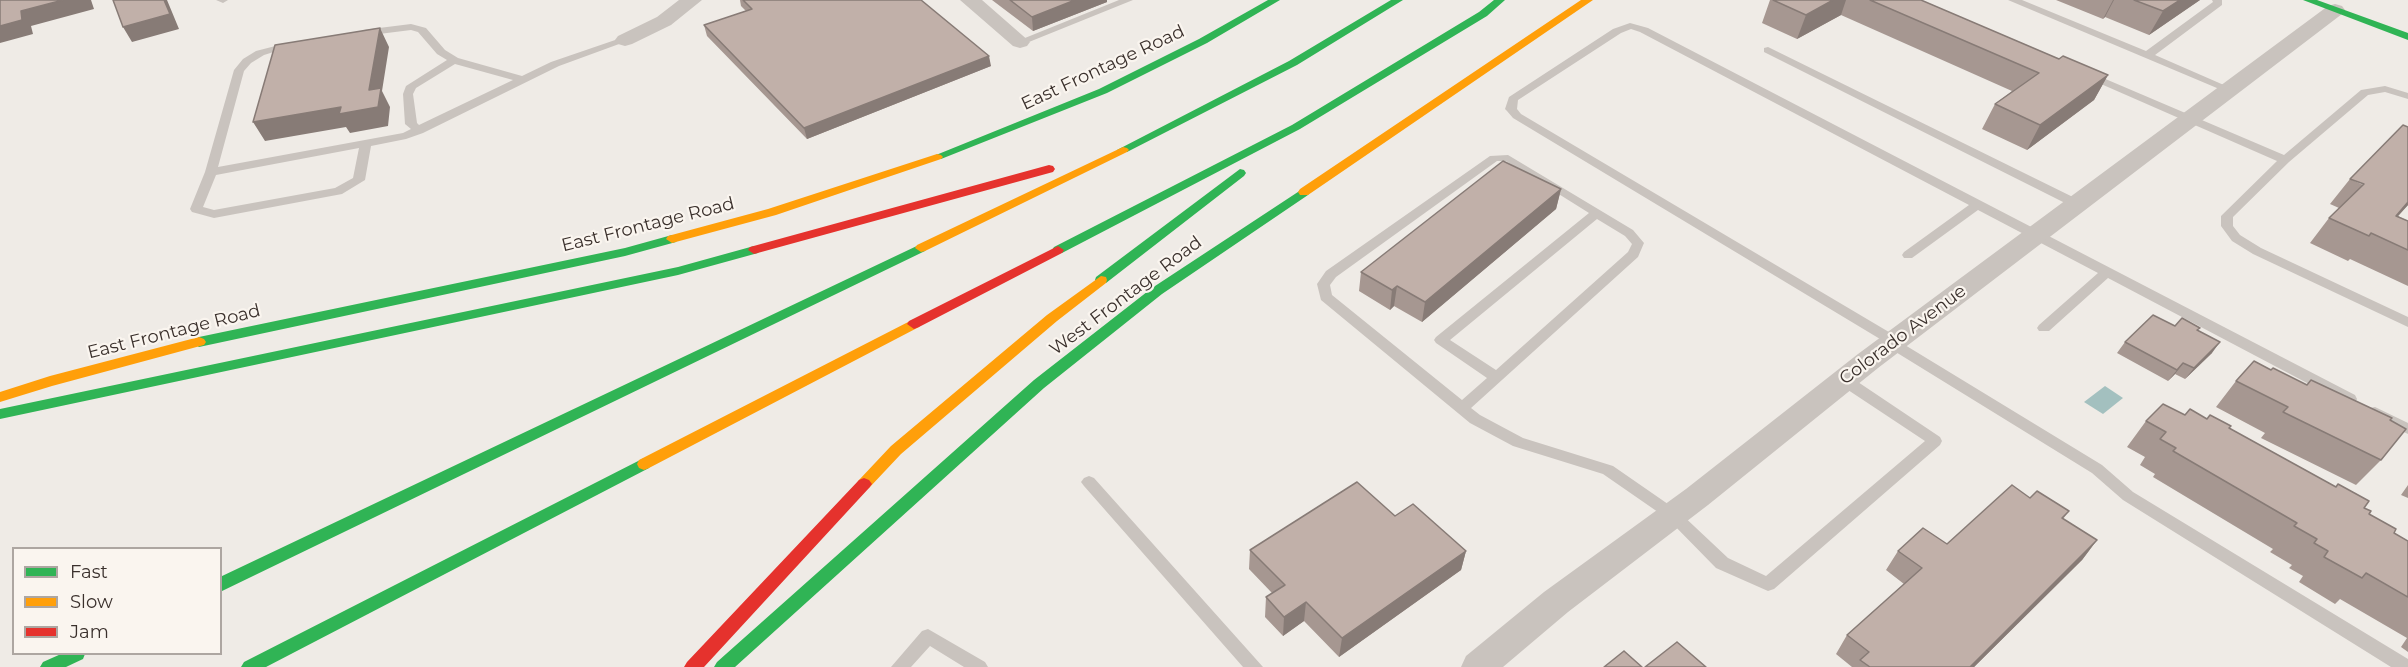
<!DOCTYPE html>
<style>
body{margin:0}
#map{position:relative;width:2408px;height:667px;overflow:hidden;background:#efebe6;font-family:Montserrat,sans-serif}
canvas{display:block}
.legend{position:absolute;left:12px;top:547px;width:210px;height:108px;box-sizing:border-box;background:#faf5ef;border:2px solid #ada6a1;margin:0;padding:8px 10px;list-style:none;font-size:18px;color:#3a302c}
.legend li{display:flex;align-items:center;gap:12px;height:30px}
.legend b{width:30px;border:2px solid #ada6a1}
</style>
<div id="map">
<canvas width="2408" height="667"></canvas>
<ul class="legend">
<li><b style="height:8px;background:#30b455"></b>Fast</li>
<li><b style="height:8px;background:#ff9f0a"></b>Slow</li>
<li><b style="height:8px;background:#e5322d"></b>Jam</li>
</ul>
</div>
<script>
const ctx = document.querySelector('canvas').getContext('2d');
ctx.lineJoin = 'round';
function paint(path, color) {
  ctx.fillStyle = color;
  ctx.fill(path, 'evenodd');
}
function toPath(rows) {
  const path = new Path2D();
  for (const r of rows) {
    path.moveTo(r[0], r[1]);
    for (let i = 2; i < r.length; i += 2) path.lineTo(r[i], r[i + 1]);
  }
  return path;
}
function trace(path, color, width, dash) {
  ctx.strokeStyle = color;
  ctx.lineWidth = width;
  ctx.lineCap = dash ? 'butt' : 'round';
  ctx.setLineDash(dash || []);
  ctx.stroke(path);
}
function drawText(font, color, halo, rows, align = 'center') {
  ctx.font = font + ' Montserrat,sans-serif';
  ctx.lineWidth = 4.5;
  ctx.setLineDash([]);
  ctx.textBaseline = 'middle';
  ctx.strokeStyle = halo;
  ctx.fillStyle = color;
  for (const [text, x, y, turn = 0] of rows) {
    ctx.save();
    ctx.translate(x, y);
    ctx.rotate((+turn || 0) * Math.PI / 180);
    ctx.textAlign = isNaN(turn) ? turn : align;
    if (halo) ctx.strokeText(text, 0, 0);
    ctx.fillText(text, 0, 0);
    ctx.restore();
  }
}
paint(toPath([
 [2105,386,2123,398,2103,414,2084,402]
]), '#a3c0bf');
paint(toPath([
 [216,0,228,0,223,3,216,0],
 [1119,0,1133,0,1024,44,1016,44,1015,42,1119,0],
 [2008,0,2022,0,2146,51,2213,2,2212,0,2222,0,2222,5,2155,55,2233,89,2228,92,2224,91,2008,0],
 [1630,23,1648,28,2355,395,2357,399,2355,403,2345,403,2108,278,2049,331,2039,331,2037,328,2039,325,2098,273,1978,210,1912,258,1904,258,1902,255,1904,252,1969,205,1640,32,1631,29,1621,33,1518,100,1517,109,1521,114,1899,338,1900,342,2102,465,2133,492,2408,659,2408,667,2391,667,2123,500,2092,473,1886,346,1885,342,1513,118,1507,111,1505,109,1509,97,1613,29,1630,23],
 [411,24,426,28,445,50,458,58,522,76,551,62,621,38,625,37,630,40,559,66,423,133,406,139,371,146,365,180,342,194,214,218,192,212,190,209,205,172,234,70,243,59,256,51,291,42,296,45,264,55,251,63,244,71,218,167,403,133,411,129,405,124,403,94,406,86,447,60,437,54,418,32,411,30,363,36,358,33,363,30,411,24],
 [455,64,513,80,419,125,417,123,413,94,416,88,455,64],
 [359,148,353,178,335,188,214,210,203,207,216,175,359,148],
 [1768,47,2081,201,2083,204,2081,207,2073,207,1764,52,1764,48,1768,47],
 [2089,72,2284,155,2361,90,2385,86,2408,93,2408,99,2385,92,2368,95,2289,162,2233,217,2233,226,2240,235,2261,248,2408,317,2408,327,2253,254,2232,241,2221,226,2221,216,2277,161,2085,77,2084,75,2089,72],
 [1508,155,1633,230,1644,243,1638,257,1471,408,1480,415,1523,438,1613,466,1678,511,1728,558,1766,576,1925,441,1839,384,1837,380,1839,376,1849,376,1940,437,1942,441,1940,445,1774,589,1768,591,1716,568,1668,519,1603,474,1513,446,1470,423,1321,300,1317,284,1326,271,1490,156,1508,155],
 [1497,161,1506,161,1589,213,1436,337,1434,340,1436,343,1487,378,1462,400,1332,295,1330,285,1336,277,1497,161],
 [1597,219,1625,236,1632,244,1628,252,1496,370,1450,340,1597,219],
 [2375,407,2408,423,2408,434,2370,416,2368,412,2370,408,2375,407],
 [1089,476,1094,478,1263,667,1243,667,1084,486,1081,482,1084,478,1089,476],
 [928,629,985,662,988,667,964,667,930,646,911,667,891,667,922,631,928,629]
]), '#c9c3be');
paint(toPath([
 [679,0,702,0,671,25,632,44,625,46,618,44,615,40,618,36,657,17,679,0],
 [960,0,982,0,1030,42,1027,46,1020,48,1013,46,960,0],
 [2335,4,2342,6,2345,10,2342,14,1878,368,1708,505,1568,612,1503,667,1461,667,1466,656,1544,592,1686,489,1858,354,2328,6,2335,4]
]), '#c9c3be');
paint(toPath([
 [1268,0,1280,0,1207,43,1107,93,941,159,933,159,931,157,1099,89,1199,39,1268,0],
 [1391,0,1403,0,1297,65,1127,152,1119,152,1117,150,1289,61,1391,0],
 [1494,0,1505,0,1487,16,1300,129,1062,253,1054,253,1052,250,1054,247,1292,125,1479,12,1494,0],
 [2303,0,2317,0,2408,33,2408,40,2303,0],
 [1240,169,1244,170,1246,173,1244,176,1106,283,1096,283,1095,280,1096,277,1240,169],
 [1304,188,1308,189,1310,192,1308,195,1162,294,1044,388,735,667,714,667,717,662,1034,380,1152,288,1304,188],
 [672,235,678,239,676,242,625,256,199,347,192,342,199,337,625,248,672,235],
 [921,244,927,248,925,251,220,592,220,577,921,244],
 [754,246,760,250,758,253,678,275,0,419,0,409,678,267,754,246],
 [644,458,649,460,651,464,649,468,266,667,241,667,244,662,644,458],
 [61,654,85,654,83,659,66,667,40,667,43,662,61,654]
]), '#30b455');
paint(toPath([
 [1581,0,1593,0,1308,195,1300,195,1298,192,1300,189,1581,0],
 [1123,147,1127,148,1129,150,1127,152,925,251,921,252,915,248,917,245,1123,147],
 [937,154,941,155,943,157,941,159,776,215,672,243,666,239,668,236,768,209,937,154],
 [1101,276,1106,277,1107,280,1106,283,1057,321,901,454,869,488,864,490,859,488,856,484,859,480,891,446,1047,315,1101,276],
 [914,319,921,324,919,327,649,468,644,470,639,468,637,464,639,460,914,319],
 [199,337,204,339,206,342,204,345,52,386,0,402,0,392,50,376,199,337]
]), '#ff9f0a');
paint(toPath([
 [1049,165,1053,166,1055,169,1053,172,754,254,748,250,750,247,1049,165],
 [1058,246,1064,250,1062,253,919,327,914,329,907,324,909,321,1058,246],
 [864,478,869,480,872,484,869,488,704,667,684,667,687,662,859,480,864,478]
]), '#e5322d');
paint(toPath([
 [740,0,921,0,991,66,807,139,707,36,704,25,746,11,741,6],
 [992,0,1107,0,1107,2,1033,31],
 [1770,0,1921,0,2059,59,2108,75,2094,100,2027,150,1982,129,1995,104,2012,91,1841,15,1797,39,1762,23],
 [2056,0,2200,0,2149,35,2105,17,2103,19],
 [2350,179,2408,205,2398,216,2408,221,2408,286,2350,259,2348,261,2310,243,2329,218,2339,208,2330,204],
 [1561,189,1556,209,1422,322,1394,306,1390,310,1359,291,1361,272],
 [2175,326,2198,330,2212,353,2185,379,2175,374,2168,381,2117,353,2125,342],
 [2271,370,2390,420,2381,460,2356,485,2261,438,2265,433,2216,407,2236,381],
 [2185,415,2207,419,2229,428,2364,508,2369,514,2394,533,2408,541,2408,652,2401,647,2407,638,2340,599,2335,604,2299,582,2303,576,2289,568,2292,565,2270,552,2273,549,2153,477,2155,474,2140,465,2145,457,2127,447,2146,421],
 [2408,485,2408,498,2401,495],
 [2030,498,2069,511,2063,519,2097,540,2082,560,1974,667,1852,667,1836,654,1847,635,1904,584,1886,570,1898,551,1947,544],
 [1395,516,1466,551,1461,570,1339,657,1304,621,1283,636,1265,617,1266,597,1272,593,1249,569,1250,550]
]), '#a69791');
paint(toPath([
 [63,0,91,0,94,9,31,26,33,34,0,43,0,26,21,11],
 [164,0,167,0,179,29,132,42,123,27],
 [1075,0,1107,0,1107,2,1033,31,1032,17],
 [1833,0,1846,0,1841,15,1797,39,1806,15],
 [2113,0,2114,0,2105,17,2103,19],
 [2180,0,2200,0,2149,35,2163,11],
 [380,28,389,47,382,91,390,107,388,126,350,133,346,127,265,141,253,122,369,90],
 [989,56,991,66,807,139,804,128],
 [2108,75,2094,100,2027,150,2040,125],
 [1561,189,1556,209,1422,322,1425,302],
 [2408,202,2408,205,2379,237,2396,216],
 [1397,286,1394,306,1390,310,1392,290],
 [2220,342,2212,353,2185,379,2194,368],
 [2183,363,2175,374,2168,381,2177,370],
 [2097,540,2082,560,1974,667,1970,667],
 [1466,551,1461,570,1339,657,1342,638],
 [1306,602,1304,621,1283,636,1284,617]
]), '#877b76');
const building = toPath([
 [0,0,63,0,21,11,22,20,0,26,0,0],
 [113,0,164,0,170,14,123,27,113,0],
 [743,0,921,0,989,56,804,128,704,25,752,9,743,0],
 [1010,0,1075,0,1032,17,1010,0],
 [1773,0,1833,0,1806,15,1773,0],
 [1870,0,1921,0,2059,59,2063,56,2108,75,2040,125,1995,104,2039,73,1870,0],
 [2134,0,2180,0,2163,11,2134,0],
 [380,28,369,90,381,88,378,107,339,114,341,107,253,122,275,45,380,28],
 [2403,125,2408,127,2408,202,2396,216,2408,221,2408,250,2371,233,2369,236,2329,218,2364,184,2350,179,2403,125],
 [1503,161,1561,189,1425,302,1397,286,1392,290,1361,272,1503,161],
 [2153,315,2175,326,2182,318,2200,328,2197,330,2220,342,2194,368,2183,363,2177,370,2125,342,2153,315],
 [2254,361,2271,370,2273,368,2307,385,2311,380,2392,418,2390,420,2406,429,2381,460,2283,412,2288,407,2236,381,2254,361],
 [2163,404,2185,415,2190,409,2207,419,2210,415,2231,426,2229,428,2336,487,2338,484,2369,501,2364,508,2371,511,2369,514,2396,529,2394,533,2408,541,2408,597,2366,573,2362,578,2324,557,2328,551,2314,543,2317,539,2294,526,2297,523,2173,451,2176,448,2160,439,2166,432,2146,421,2163,404],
 [1357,482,1395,516,1413,504,1466,551,1342,638,1306,602,1284,617,1266,597,1285,585,1250,550,1357,482],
 [2012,485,2030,498,2037,491,2069,511,2062,518,2097,540,1970,667,1870,667,1860,660,1869,652,1847,635,1922,568,1898,551,1923,528,1947,544,2012,485],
 [1677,642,1706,667,1645,667,1677,642],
 [1624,651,1642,667,1604,667,1624,651]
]);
paint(building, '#c1b0a9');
trace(building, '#877b76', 1.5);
drawText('18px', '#3a302c', '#faf5ef', [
 ["East Frontage Road",1103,68,-25],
 ["East Frontage Road",648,225,-14],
 ["West Frontage Road",1126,296,-37],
 ["East Frontage Road",174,332,-14],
 ["Colorado Avenue",1903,335,-37]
]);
</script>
